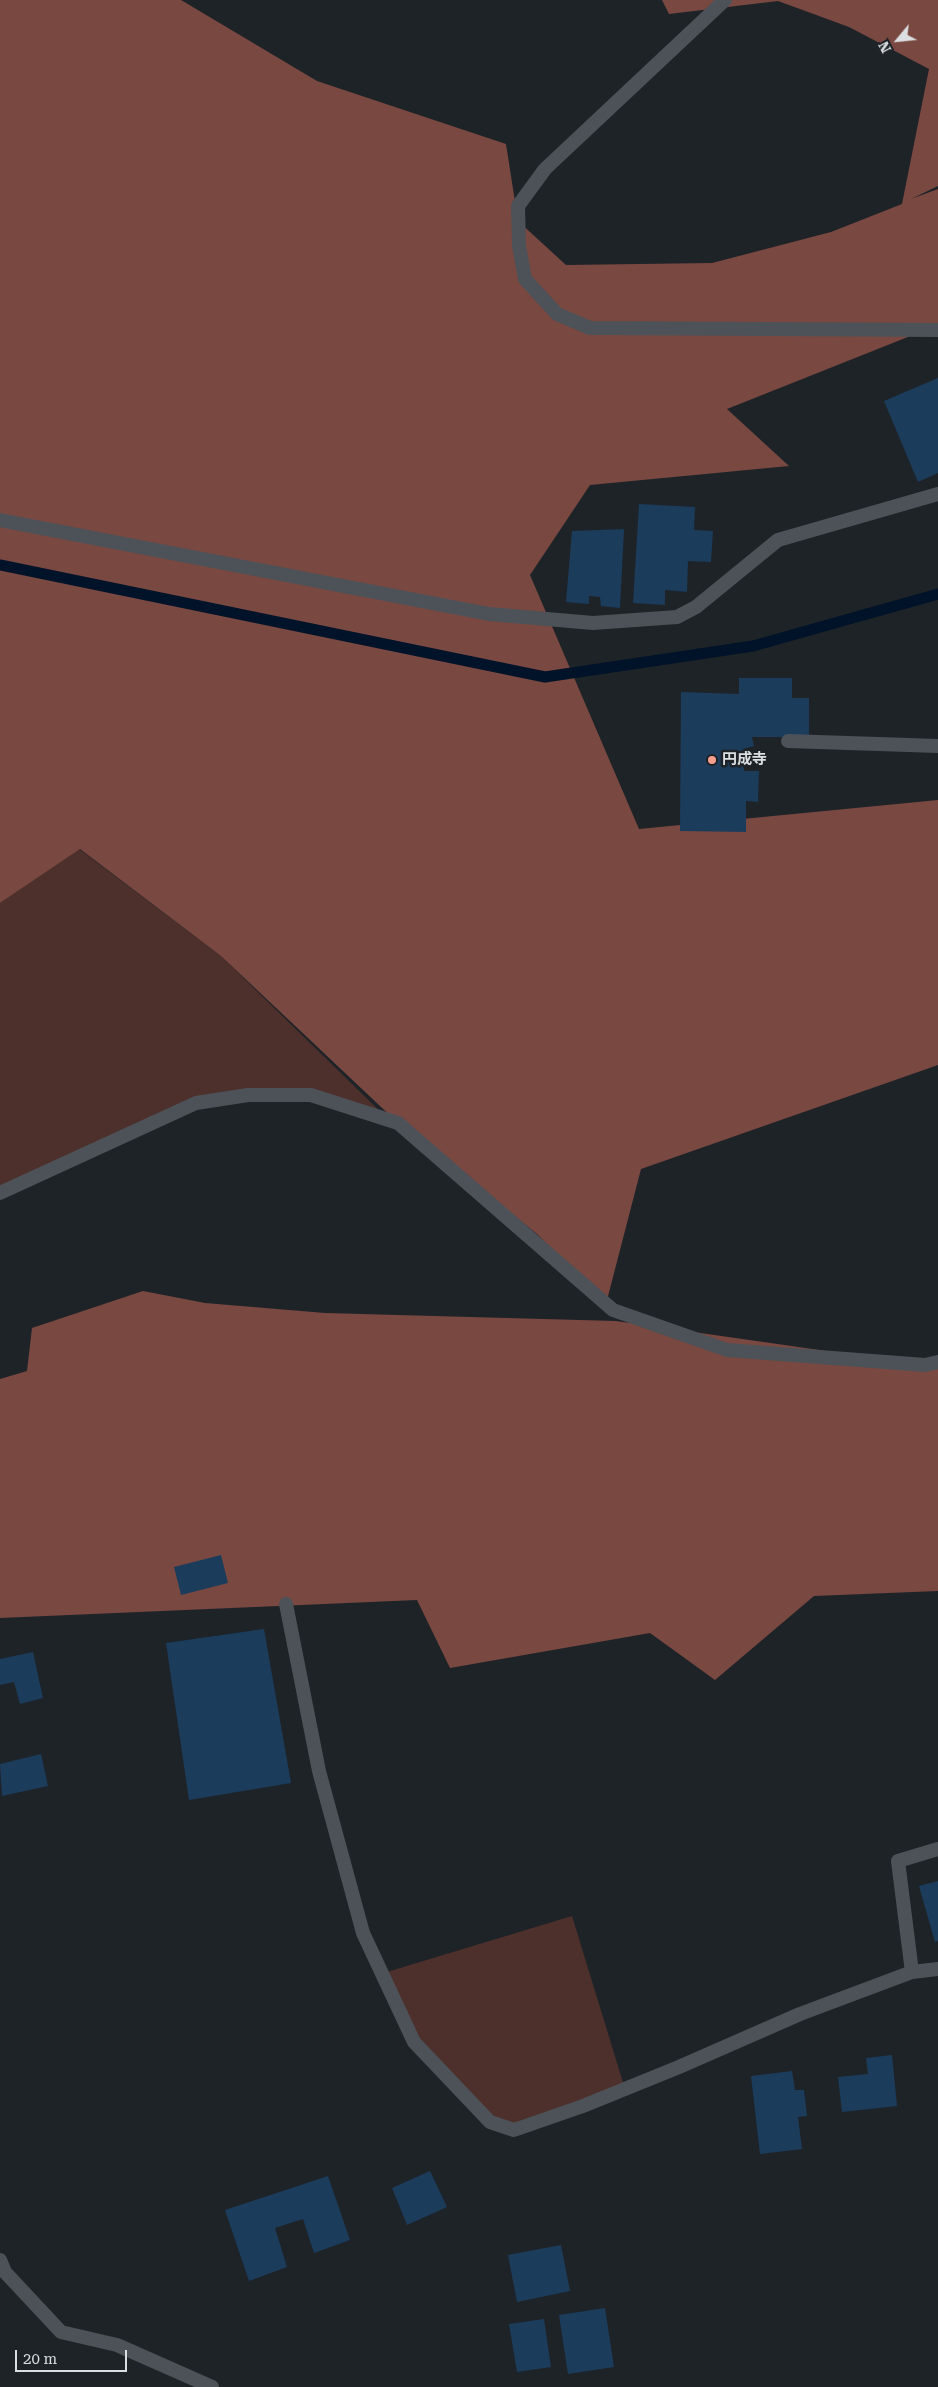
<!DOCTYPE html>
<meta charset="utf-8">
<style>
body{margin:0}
#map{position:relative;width:938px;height:2387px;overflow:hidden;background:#1e2328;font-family:"Roboto Serif",serif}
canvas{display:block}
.north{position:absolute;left:873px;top:15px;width:50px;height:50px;-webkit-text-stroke:4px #1e2328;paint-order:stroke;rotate:242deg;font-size:14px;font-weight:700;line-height:20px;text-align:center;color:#dcdfe2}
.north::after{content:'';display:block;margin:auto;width:18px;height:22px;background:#dcdfe2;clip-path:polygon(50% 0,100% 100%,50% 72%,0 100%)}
.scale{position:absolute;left:15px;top:2350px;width:112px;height:22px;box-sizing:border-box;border:2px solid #dcdfe2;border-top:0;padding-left:6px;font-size:15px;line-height:18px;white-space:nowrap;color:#dcdfe2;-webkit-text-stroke:4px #1e2328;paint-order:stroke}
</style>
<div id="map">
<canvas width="938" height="2387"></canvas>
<div class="north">N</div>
<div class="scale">20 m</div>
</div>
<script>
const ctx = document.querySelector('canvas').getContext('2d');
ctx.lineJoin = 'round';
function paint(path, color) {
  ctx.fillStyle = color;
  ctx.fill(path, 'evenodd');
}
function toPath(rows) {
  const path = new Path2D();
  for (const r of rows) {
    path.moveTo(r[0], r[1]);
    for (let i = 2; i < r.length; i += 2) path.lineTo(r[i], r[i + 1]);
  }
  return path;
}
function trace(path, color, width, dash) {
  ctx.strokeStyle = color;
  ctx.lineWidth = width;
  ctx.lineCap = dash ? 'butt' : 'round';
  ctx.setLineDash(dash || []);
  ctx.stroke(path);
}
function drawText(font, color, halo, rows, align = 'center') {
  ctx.font = font + ' "Roboto Serif","Noto Sans JP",serif';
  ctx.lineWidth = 5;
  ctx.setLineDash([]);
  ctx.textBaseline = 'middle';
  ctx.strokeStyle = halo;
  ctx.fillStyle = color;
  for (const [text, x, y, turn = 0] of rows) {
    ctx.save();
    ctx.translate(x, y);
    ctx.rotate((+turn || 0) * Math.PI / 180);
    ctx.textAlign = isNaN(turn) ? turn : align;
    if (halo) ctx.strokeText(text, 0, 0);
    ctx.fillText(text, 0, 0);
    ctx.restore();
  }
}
paint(toPath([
 [79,849,221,956,389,1120,304,1095,198,1097,0,1188,0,903],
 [572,1916,625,2089,504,2127,414,2042,387,1972]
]), '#4d302b');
paint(toPath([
 [0,0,181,0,317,81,506,144,518,221,566,265,712,263,831,232,902,204,929,69,849,27,778,1,669,14,662,0,938,0,938,186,911,199,938,189,938,325,727,409,789,466,590,485,530,575,639,829,938,800,938,1065,641,1169,606,1304,537,1234,398,1123,221,956,80,849,0,903],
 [143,1291,205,1303,325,1313,616,1321,925,1365,938,1362,938,1591,814,1596,715,1680,650,1633,450,1668,417,1600,0,1618,0,1379,27,1371,32,1328]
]), '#794841');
trace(toPath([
 [0,565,545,677,753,646,938,594]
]), '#001329', 11);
paint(toPath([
 [938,378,938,473,918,482,884,401],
 [639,504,695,507,694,530,713,531,711,562,688,561,687,592,665,590,665,605,633,603],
 [624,529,620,608,601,606,600,597,589,596,589,604,566,602,572,531],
 [739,678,792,678,792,698,809,698,809,737,752,737,754,746,744,749,744,771,759,771,758,802,746,801,746,832,680,831,681,692,739,694],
 [221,1555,228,1583,181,1595,174,1567],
 [264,1629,291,1783,189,1800,166,1643],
 [33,1652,43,1698,20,1704,14,1682,0,1685,0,1659],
 [41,1754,48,1786,2,1796,0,1764],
 [938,1881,938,1941,935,1942,919,1886],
 [892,2055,897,2106,842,2112,838,2077,868,2074,866,2058],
 [792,2071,795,2090,804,2090,807,2116,798,2117,802,2149,760,2154,751,2076],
 [430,2171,447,2207,407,2225,392,2188],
 [328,2176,350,2240,314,2253,303,2219,275,2228,287,2267,249,2281,225,2210],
 [561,2245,570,2291,517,2302,508,2255],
 [605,2308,614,2367,568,2374,559,2315],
 [544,2319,551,2367,517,2372,509,2324]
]), '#1c3c5c');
trace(toPath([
 [725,0,545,169,518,206,519,246,525,279,557,314,590,328,938,330],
 [0,520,489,614,593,623,677,617,696,607,778,540,938,494],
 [788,741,938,746],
 [0,1193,196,1103,248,1095,311,1095,398,1123,613,1310,727,1350,925,1365,938,1362],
 [286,1604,319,1771,363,1933,414,2042,490,2122,514,2130,583,2106,679,2067,800,2014,912,1972,938,1969],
 [912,1972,898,1861,938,1849],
 [0,2260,5,2272,61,2332,117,2345,212,2387]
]), '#4d5258', 14);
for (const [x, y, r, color] of [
 [712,760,5,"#f59d8f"]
]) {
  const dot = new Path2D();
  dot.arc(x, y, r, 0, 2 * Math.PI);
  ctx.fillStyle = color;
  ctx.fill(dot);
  trace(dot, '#1e2328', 2);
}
drawText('bold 15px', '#dcdfe2', '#1e2328', [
 ["円成寺",722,760]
], 'left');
</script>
